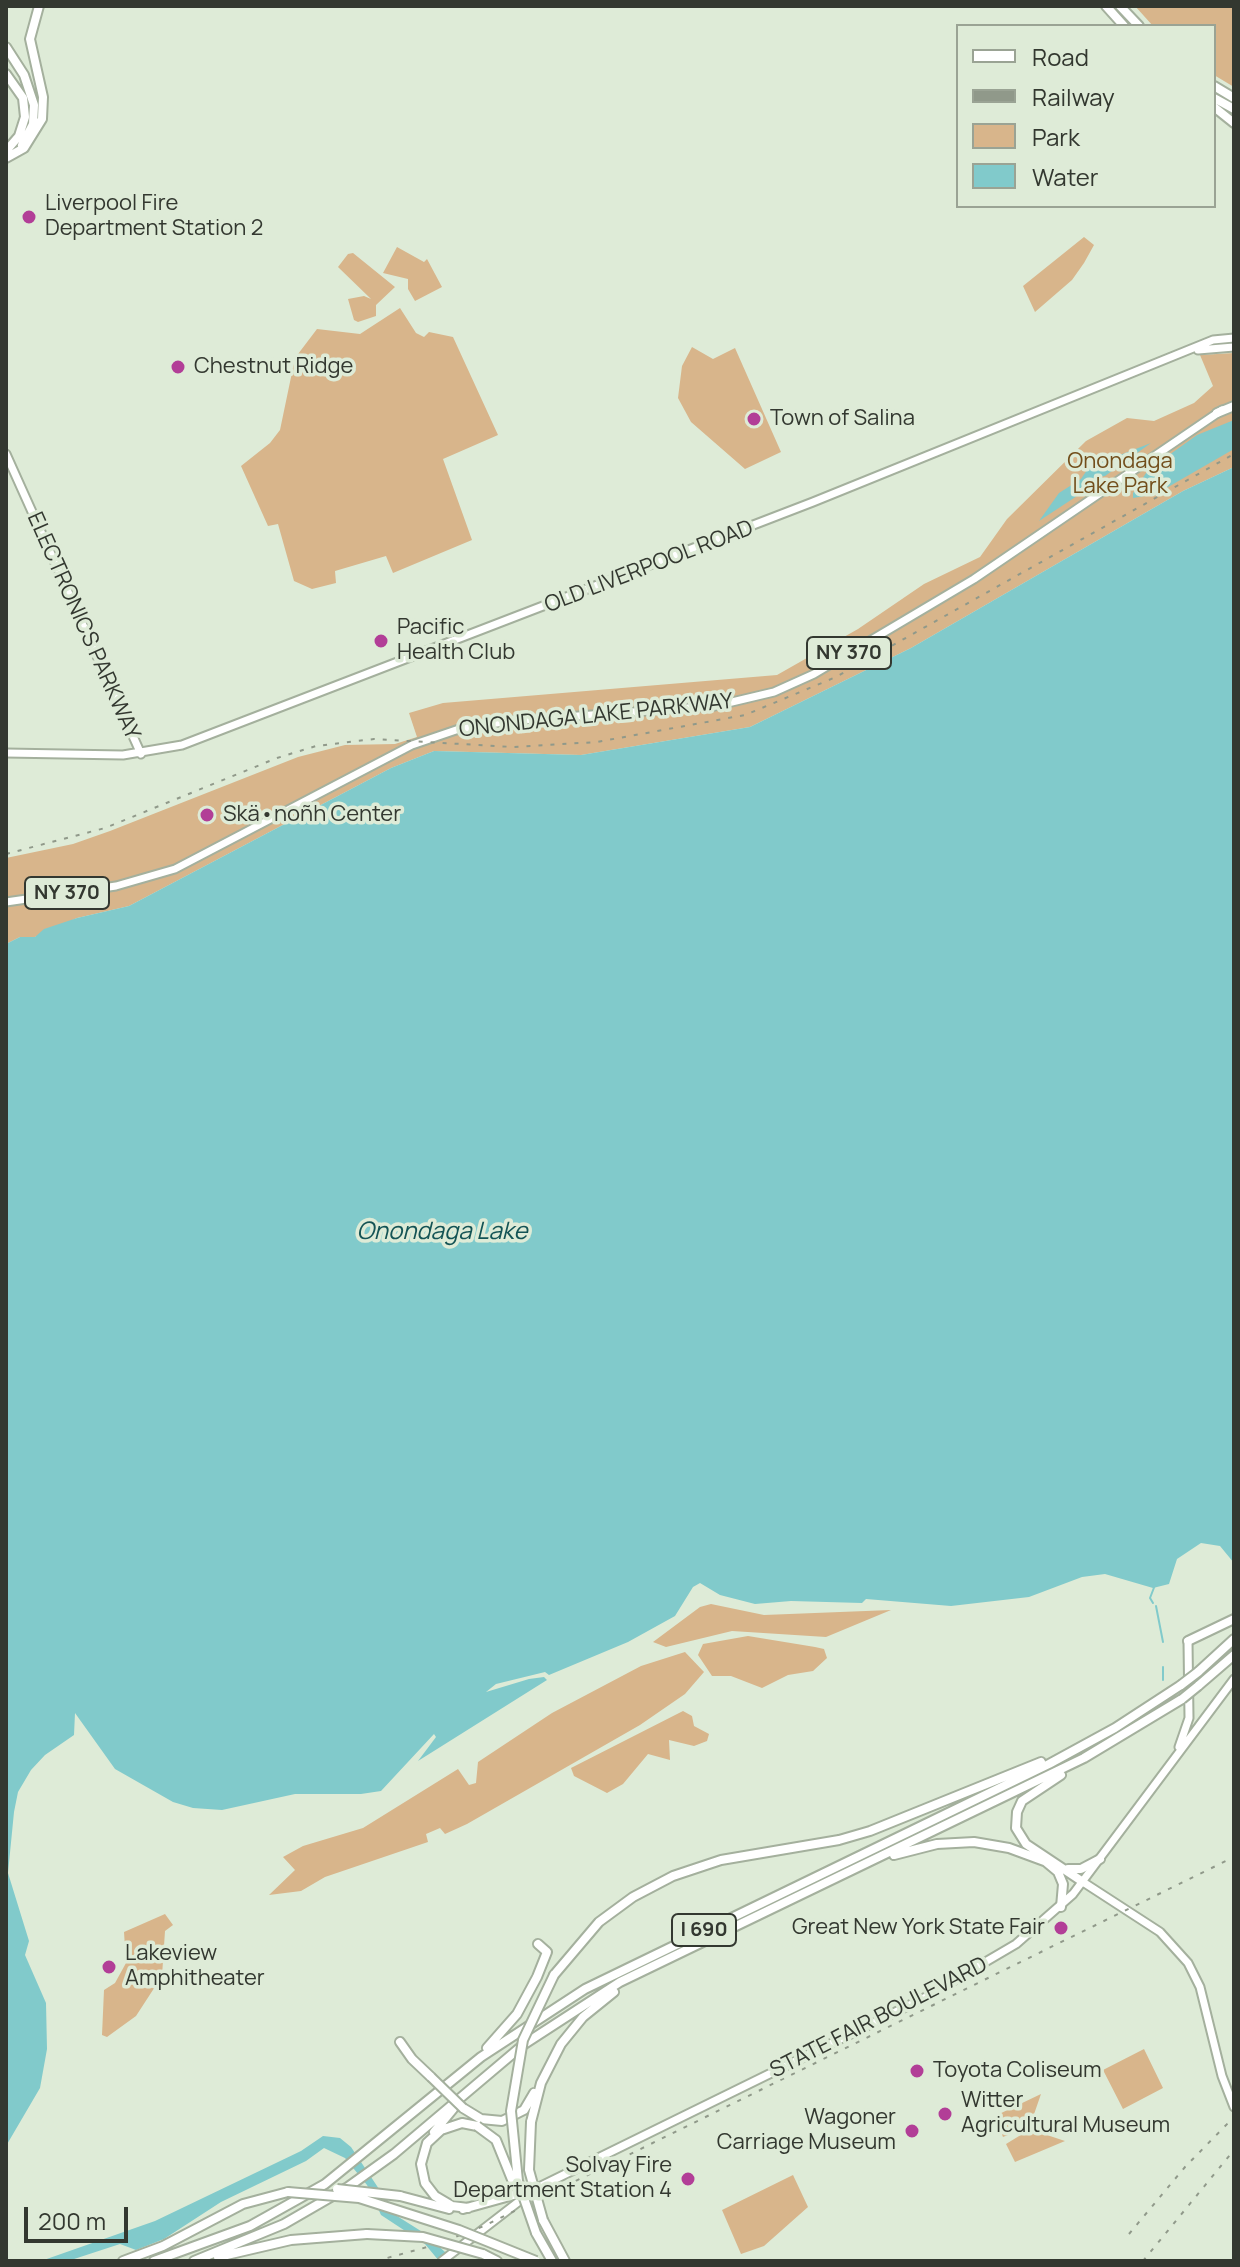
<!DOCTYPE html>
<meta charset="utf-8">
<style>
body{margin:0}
#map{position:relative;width:1240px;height:2267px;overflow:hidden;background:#deebd7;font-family:Manrope,sans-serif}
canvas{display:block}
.frame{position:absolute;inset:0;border:8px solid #333830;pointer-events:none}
.legend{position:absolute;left:956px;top:24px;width:260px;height:184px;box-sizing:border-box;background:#deebd7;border:2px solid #9aa394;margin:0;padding:10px 14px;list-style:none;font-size:24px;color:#333830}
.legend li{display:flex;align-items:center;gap:16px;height:40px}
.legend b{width:40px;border:2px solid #9aa394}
.scale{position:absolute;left:24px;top:2207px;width:104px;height:36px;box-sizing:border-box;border:4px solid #333830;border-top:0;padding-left:10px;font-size:24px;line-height:28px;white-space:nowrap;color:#333830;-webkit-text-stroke:6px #deebd7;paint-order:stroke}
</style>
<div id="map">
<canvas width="1240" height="2267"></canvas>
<div class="frame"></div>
<ul class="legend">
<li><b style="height:10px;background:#fff"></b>Road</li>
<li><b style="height:10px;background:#90998a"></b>Railway</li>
<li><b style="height:22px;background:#d8b58b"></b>Park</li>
<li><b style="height:22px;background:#81cacb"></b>Water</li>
</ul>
<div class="scale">200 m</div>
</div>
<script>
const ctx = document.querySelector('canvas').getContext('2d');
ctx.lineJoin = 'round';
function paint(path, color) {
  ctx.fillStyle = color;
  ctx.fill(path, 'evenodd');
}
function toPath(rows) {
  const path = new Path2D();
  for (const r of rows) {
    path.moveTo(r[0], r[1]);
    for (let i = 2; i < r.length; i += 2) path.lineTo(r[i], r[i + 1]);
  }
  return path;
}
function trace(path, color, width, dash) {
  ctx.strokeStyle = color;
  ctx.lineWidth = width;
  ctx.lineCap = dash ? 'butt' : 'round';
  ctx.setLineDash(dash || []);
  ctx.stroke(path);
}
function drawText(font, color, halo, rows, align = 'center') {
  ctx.font = font + ' Manrope,sans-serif';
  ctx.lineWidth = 7;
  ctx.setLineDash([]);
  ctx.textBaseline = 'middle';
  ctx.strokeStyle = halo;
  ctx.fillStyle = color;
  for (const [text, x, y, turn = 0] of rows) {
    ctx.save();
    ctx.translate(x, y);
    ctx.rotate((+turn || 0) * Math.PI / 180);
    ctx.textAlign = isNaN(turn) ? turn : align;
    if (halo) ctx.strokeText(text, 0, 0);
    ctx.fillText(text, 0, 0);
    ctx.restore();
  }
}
paint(toPath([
 [1135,6,1234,6,1234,87,1214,75,1214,26,1153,26],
 [1084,237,1094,245,1084,263,1072,280,1035,312,1023,286],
 [397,247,424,262,427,259,442,287,415,301,408,289,408,279,383,273],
 [353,253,395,287,376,305,376,316,358,322,354,320,348,299,364,296,371,299,338,267,348,254],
 [400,308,416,333,424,337,429,332,453,337,498,435,443,459,472,540,393,573,386,556,335,571,336,583,312,589,294,581,278,524,268,526,241,466,270,443,280,430,295,358,317,329,360,334],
 [692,347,713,359,735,348,781,452,745,469,691,422,678,398,682,366],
 [1234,353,1234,467,1183,491,911,648,750,727,581,755,434,751,391,768,129,906,77,918,35,937,20,937,6,944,6,858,73,844,110,831,298,757,345,745,395,744,417,737,409,713,443,703,777,675,858,629,924,584,980,557,1007,519,1086,441,1127,418,1154,421,1194,403,1213,386,1200,355],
 [711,1604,764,1615,891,1610,826,1637,732,1631,666,1647,653,1642,700,1607],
 [748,1636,815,1647,824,1649,827,1658,813,1671,788,1675,762,1688,731,1676,712,1676,698,1655,703,1644],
 [685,1652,704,1672,685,1694,640,1725,467,1824,445,1834,440,1828,426,1834,428,1842,325,1877,301,1891,269,1895,295,1870,283,1857,303,1846,363,1828,458,1769,469,1785,476,1783,478,1762,552,1713,641,1666],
 [683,1711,692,1716,694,1726,709,1734,707,1741,694,1746,669,1740,670,1760,648,1754,623,1784,607,1793,574,1776,571,1768],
 [165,1914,173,1925,165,1931,162,1976,136,2016,107,2037,102,2035,104,1990,115,1983,126,1963,124,1932],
 [1144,2049,1163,2088,1123,2109,1103,2070],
 [1041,2094,1032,2120,1023,2129,1003,2137,995,2116],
 [1038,2132,1065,2141,1015,2162,1006,2144,1024,2133],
 [793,2175,808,2207,764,2246,741,2254,722,2210]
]), '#d8b58b');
paint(toPath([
 [1234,420,1234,449,1156,494,1133,498,1133,493,1148,470,1197,435],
 [1151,443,1105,476,1085,480,1077,496,1039,521,1059,493,1081,479,1089,467],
 [1234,467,1234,1563,1220,1546,1201,1543,1177,1559,1169,1584,1153,1588,1105,1574,1082,1577,1029,1597,951,1606,866,1599,862,1603,791,1601,755,1604,720,1595,700,1583,693,1587,675,1616,628,1642,549,1675,545,1672,496,1684,486,1692,529,1679,544,1677,547,1680,418,1761,436,1737,434,1734,381,1791,361,1794,295,1794,222,1810,193,1808,173,1802,115,1769,75,1713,74,1735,45,1755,31,1770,18,1792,14,1812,8,1873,29,1941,25,1955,46,2003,47,2049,40,2088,6,2146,6,944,20,937,35,937,44,929,77,918,129,906,391,768,434,751,581,755,750,727,911,648,1183,491],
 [323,2136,340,2138,351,2147,397,2216,424,2233,455,2261,439,2261,425,2244,381,2215,367,2185,345,2158,324,2148,306,2161,221,2202,164,2239,136,2250,120,2244,68,2261,41,2261,155,2221,301,2151]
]), '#81cacb');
trace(toPath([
 [1153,1603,1150,1598,1155,1585],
 [1156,1606,1163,1642],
 [1163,1667,1163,1680]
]), '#81cacb', 2);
const major = toPath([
 [1198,350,1234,347],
 [6,454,141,754],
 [6,753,123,755,182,745,813,502,1213,340,1234,338],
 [6,902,116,886,175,869,412,745,459,729,509,721,715,706,774,692,814,674,974,579,1222,410],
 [1179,1747,1189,1718,1188,1641],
 [1083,1882,1160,1932,1188,1963,1200,1987,1222,2076,1234,2107],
 [442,2261,535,2189,924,1998,1016,1944,1073,1894,1234,1679]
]);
const highway = toPath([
 [1106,6,1124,26],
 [1120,6,1139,26],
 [6,47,24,75,34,105,33,124,22,145],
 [6,74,23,98,25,117,19,136,6,151],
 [1214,86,1234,98],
 [1214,98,1234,109],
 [1214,107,1234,123],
 [6,158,24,148,42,119,43,97,30,39,39,6],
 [1217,413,1234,406],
 [1188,1641,1234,1619],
 [1198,1672,1234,1639],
 [1198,1686,1234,1655],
 [1061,1775,1022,1801,1017,1812,1016,1828,1026,1844,1083,1882],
 [894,1855,937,1844,974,1842,1009,1848,1047,1862],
 [1046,1862,1058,1872,1063,1884,1061,1907],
 [1068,1869,1081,1869,1100,1859],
 [554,1975,599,1922,633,1897,673,1876,721,1860,839,1840,870,1831,1041,1762],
 [400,2042,412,2059,431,2077],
 [487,2048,517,2014,537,1977,547,1952,538,1944],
 [463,2108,481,2119,502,2121,524,2110,534,2093],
 [531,2122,541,2083,561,2044,583,2017,614,1992],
 [434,2132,453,2109],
 [400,2196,449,2209],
 [468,2208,452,2206,435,2196,425,2183,421,2164,427,2143,441,2130,462,2123,477,2126],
 [463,2209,535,2189],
 [543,2220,565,2261],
 [536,2233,552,2261],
 [483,2254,497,2261],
 [218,2257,291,2240,367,2234],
 [123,2261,163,2246,243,2204,288,2192],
 [154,2261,250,2226,325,2184,481,2057,585,1989,1049,1764,1115,1728,1181,1685],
 [194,2261,284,2224,348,2187,394,2154,523,2045,620,1982,1084,1758,1182,1699]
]);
trace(major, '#a4b09d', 11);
trace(highway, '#a4b09d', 12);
trace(major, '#fff', 7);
trace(highway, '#fff', 8);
trace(toPath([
 [6,854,105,828,277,758,316,746,374,739,513,747,597,742,745,715,836,677,1234,454],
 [1129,2234,1185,2167,1234,2117],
 [376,2261,431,2246,484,2226,1234,1857],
 [1143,2261,1234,2150]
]), '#90998a', 2, [4, 8]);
const highwayBridge = toPath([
 [1181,1685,1198,1672],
 [1182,1699,1198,1686],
 [431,2077,463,2108],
 [531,2122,529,2170,543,2220],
 [477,2126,496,2140,515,2187],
 [337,2189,400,2196],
 [288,2192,359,2198,459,2230,536,2261],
 [536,2233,518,2181,511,2111,523,2040,554,1975],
 [367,2234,423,2237,483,2254]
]);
trace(highwayBridge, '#a4b09d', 12, []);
trace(highwayBridge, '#fff', 8);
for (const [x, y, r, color] of [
 [29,217,8,"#b23e97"],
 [178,367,8,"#b23e97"],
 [754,419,8,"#b23e97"],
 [381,641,8,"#b23e97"],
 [207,815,8,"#b23e97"],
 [1061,1928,8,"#b23e97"],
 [109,1967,8,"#b23e97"],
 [917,2071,8,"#b23e97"],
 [945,2114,8,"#b23e97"],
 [912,2131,8,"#b23e97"],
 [688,2179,8,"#b23e97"]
]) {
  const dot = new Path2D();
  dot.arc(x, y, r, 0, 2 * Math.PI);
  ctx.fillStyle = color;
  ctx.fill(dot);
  trace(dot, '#deebd7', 3);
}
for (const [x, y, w] of [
 [849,653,84],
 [67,893,84],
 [704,1930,64]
]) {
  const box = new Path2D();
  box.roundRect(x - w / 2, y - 16, w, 32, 6);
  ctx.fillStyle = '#deebd7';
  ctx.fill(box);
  trace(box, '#333830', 2);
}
drawText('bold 20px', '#333830', null, [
 ["NY 370",849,653],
 ["NY 370",67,893],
 ["I 690",704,1930]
]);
drawText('22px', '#333830', '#deebd7', [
 ["Liverpool Fire",45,204],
 ["Department Station 2",45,229],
 ["Chestnut Ridge",194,367],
 ["Town of Salina",770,419],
 ["Pacific",397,628],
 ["Health Club",397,653],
 ["Skä•noñh Center",223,815],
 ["Great New York State Fair",1045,1928,"right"],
 ["Lakeview",125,1954],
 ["Amphitheater",125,1979],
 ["Toyota Coliseum",933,2071],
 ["Witter",961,2101],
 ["Agricultural Museum",961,2126],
 ["Wagoner",896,2118,"right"],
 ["Carriage Museum",896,2143,"right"],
 ["Solvay Fire",672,2166,"right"],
 ["Department Station 4",672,2191,"right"]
], 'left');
drawText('22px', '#724e1b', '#deebd7', [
 ["Onondaga",1120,462],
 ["Lake Park",1120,487]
]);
drawText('22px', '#333830', '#deebd7', [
 ["OLD LIVERPOOL ROAD",649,567,-21],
 ["ELECTRONICS PARKWAY",83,626,66],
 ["ONONDAGA LAKE PARKWAY",596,716,-6],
 ["STATE FAIR BOULEVARD",879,2018,-27]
]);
drawText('italic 24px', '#145455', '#deebd7', [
 ["Onondaga Lake",442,1232]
]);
</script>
